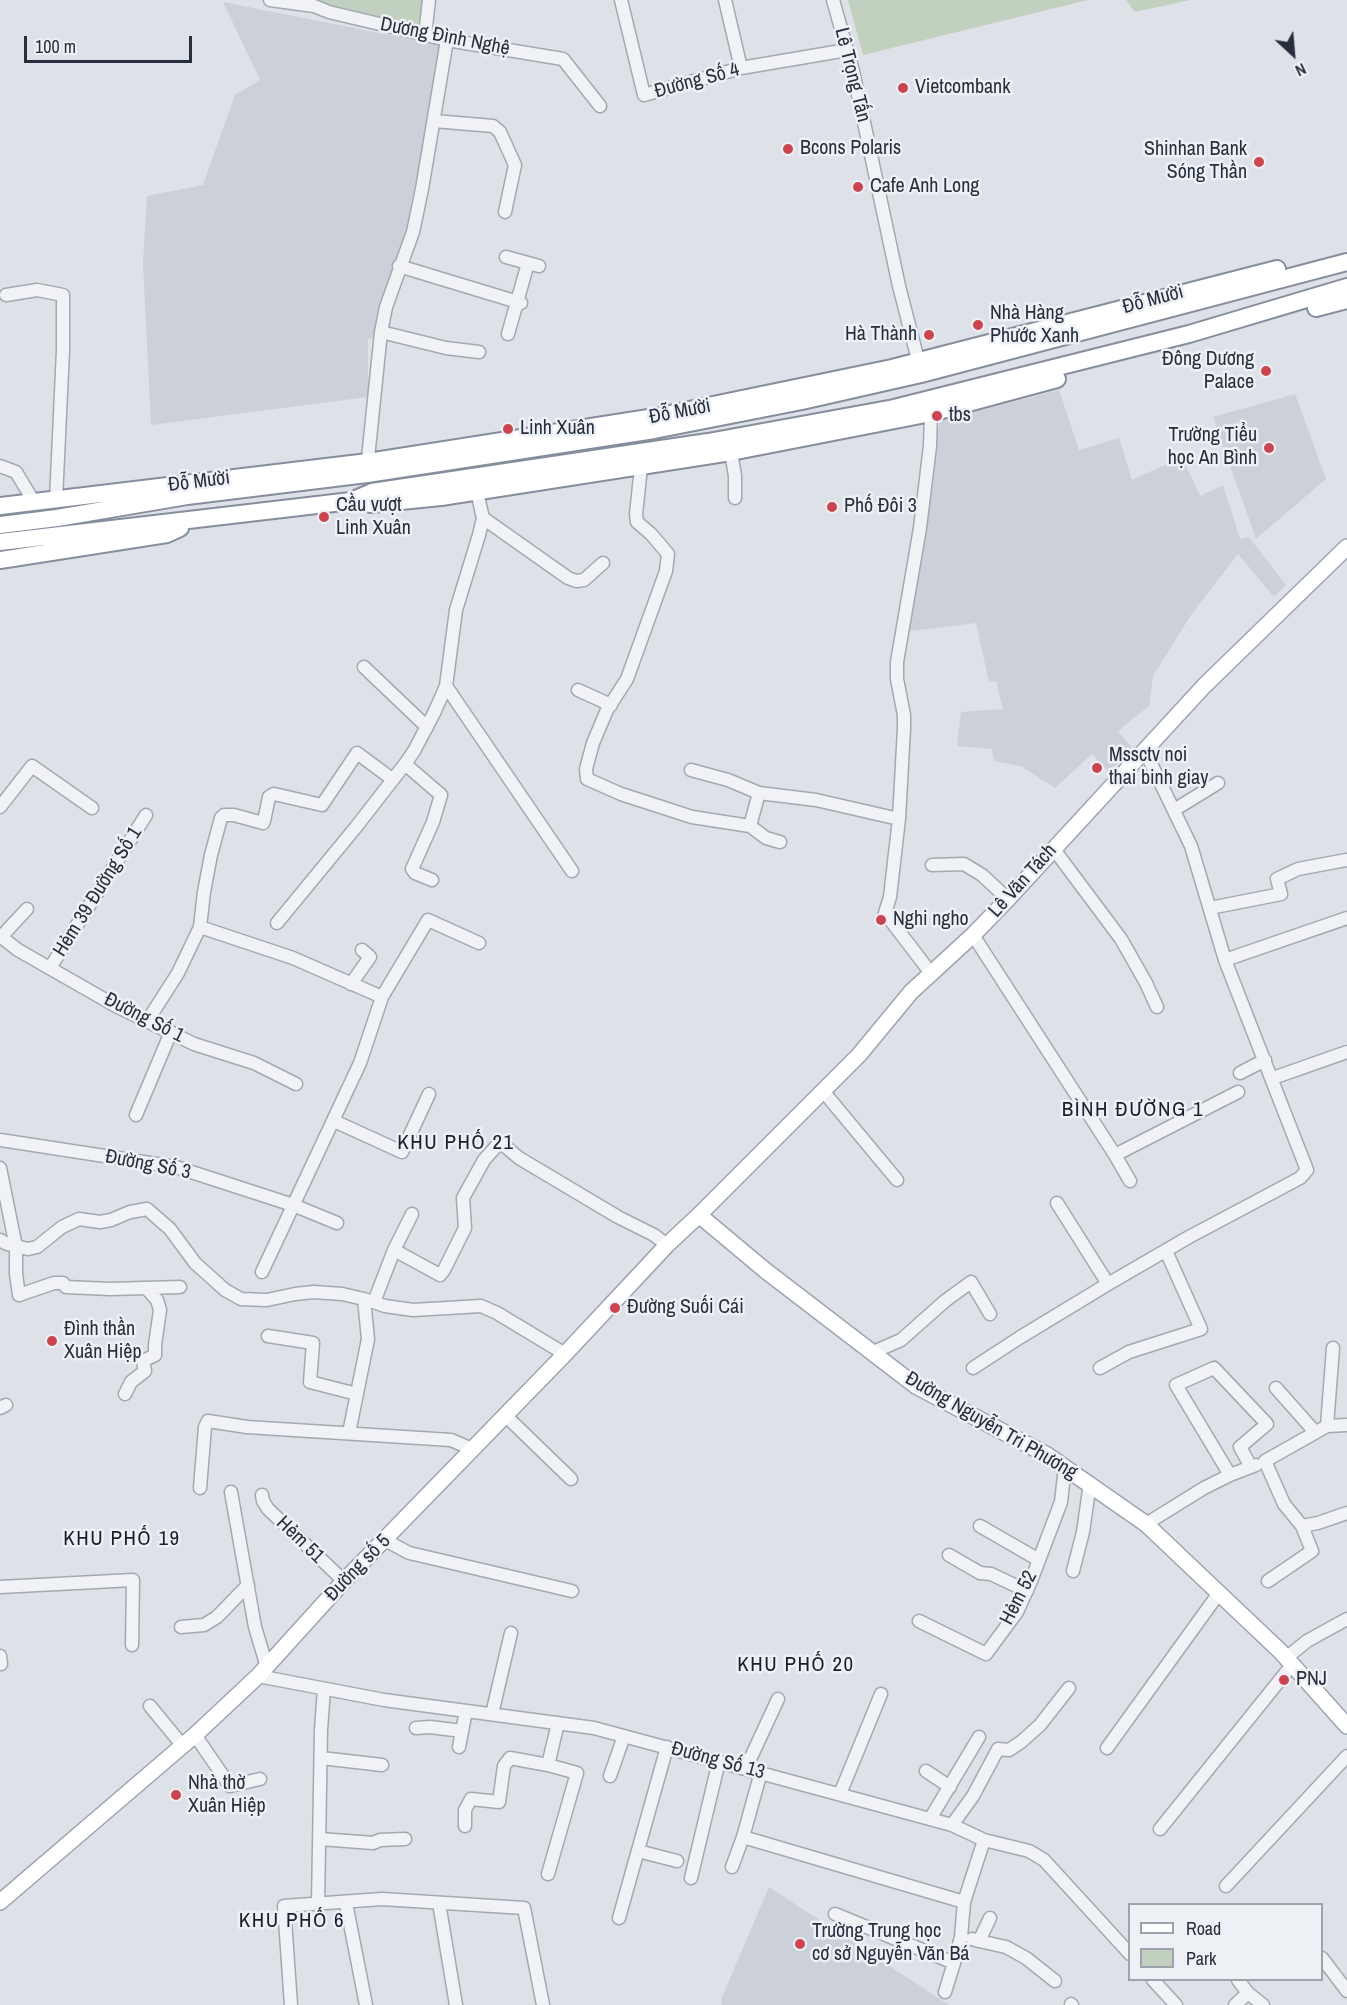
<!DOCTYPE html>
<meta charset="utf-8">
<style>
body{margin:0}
#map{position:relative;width:1347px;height:2005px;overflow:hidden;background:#dee1e7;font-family:"Archivo Narrow",sans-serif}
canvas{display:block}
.legend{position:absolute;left:1128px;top:1903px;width:195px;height:78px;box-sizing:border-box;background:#edf0f5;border:2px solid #9ea2ab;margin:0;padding:8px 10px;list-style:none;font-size:18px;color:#272e3d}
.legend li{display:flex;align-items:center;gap:12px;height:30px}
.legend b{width:30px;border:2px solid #9ea2ab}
.north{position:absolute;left:1263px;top:24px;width:60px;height:60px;-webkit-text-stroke:4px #edf0f5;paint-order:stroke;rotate:154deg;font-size:16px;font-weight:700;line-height:24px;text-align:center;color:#272e3d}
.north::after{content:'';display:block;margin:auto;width:21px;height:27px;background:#272e3d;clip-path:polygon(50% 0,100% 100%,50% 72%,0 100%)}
.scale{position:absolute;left:24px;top:36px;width:168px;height:27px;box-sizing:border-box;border:3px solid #272e3d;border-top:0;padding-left:8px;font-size:18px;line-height:21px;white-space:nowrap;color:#272e3d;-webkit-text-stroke:4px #edf0f5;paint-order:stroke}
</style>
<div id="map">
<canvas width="1347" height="2005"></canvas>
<ul class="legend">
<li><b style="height:8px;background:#fff"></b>Road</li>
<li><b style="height:16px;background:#c2d1bf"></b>Park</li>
</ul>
<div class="north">N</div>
<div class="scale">100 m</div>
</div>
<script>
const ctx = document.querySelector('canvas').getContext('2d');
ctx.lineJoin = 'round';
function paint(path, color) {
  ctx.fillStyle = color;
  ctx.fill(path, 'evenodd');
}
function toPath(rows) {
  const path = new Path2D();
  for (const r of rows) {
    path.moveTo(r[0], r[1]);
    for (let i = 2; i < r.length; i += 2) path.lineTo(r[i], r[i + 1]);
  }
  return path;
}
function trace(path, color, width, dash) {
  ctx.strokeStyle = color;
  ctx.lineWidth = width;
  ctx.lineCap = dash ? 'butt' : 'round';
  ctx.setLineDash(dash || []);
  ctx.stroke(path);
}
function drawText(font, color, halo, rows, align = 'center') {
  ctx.font = font + ' "Archivo Narrow",sans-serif';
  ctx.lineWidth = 5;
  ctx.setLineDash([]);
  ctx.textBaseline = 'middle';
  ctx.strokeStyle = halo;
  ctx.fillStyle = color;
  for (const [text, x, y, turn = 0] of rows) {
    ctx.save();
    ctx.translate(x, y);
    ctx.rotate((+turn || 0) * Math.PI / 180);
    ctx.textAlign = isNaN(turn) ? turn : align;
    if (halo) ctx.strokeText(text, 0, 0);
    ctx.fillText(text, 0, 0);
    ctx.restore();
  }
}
paint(toPath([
 [223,2,440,45,418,198,380,337,368,339,368,397,151,425,143,264,147,196,203,185,235,95,260,80],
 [1059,390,1079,450,1119,438,1132,480,1182,457,1200,496,1223,485,1240,539,1249,537,1286,585,1274,597,1238,554,1191,615,1153,676,1149,706,1118,731,1133,749,1109,772,1092,754,1055,788,1021,766,994,761,992,749,957,746,961,712,1003,709,996,681,989,682,976,623,903,632,940,421],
 [1295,394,1326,479,1256,539,1213,417],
 [769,1887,949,2005,722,2005,721,2000]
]), '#ccd0d9');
paint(toPath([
 [295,0,423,0,422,26,327,4],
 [848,0,1088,0,863,55],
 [1126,0,1190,0,1135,12]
]), '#c2d1bf');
const minor = toPath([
 [270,0,314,6,329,12,447,40,563,59,600,106],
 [621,0,644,95,741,68,847,50],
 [725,0,741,68],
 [833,0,853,71,899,286,918,360],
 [425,35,429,0],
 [434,121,493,126,500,132,515,165,505,212],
 [506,257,539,266],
 [399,266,521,303],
 [6,295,37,290,63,295,63,350,56,500],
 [381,332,446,348,479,352],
 [508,334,528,263],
 [731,452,735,476,735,498],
 [0,466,16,472,34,502],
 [641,467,636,514,637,522,651,534,668,554,666,571,627,679,607,710,593,743,586,769,587,779,621,794,692,817,750,826,759,793,816,800,899,819],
 [367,468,381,332,386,307,413,232,422,189,447,40],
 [483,518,568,578,576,581,584,580,603,563],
 [364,667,427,727],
 [446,686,572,871],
 [578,690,611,705],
 [405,764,441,795,433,822,412,869,415,873,432,880],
 [691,770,728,780,759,793],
 [0,807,32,766,92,808],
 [1174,810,1218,783],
 [750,826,766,838,780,842],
 [1053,848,1121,939,1146,983,1157,1007],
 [932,865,964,864,982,875,1008,899],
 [1210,908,1281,894,1277,879,1298,869,1346,860],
 [277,923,356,827,405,764,414,751,434,713,446,686,456,610,479,535,483,518,477,492],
 [200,927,293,958,382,997,360,1063,262,1272],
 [973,935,1115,1155,1238,1092],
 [0,936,18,950,116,1006,194,1044,254,1063,296,1084],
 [1,937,27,909],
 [1225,960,1347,918],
 [50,968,146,815],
 [930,972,885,913,890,897,899,819,904,728,904,715,897,679,897,662,920,528,930,446,931,413],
 [351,984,370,957,362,950],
 [382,997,428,920,479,943],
 [148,1020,178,973,200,927,204,892,211,855,221,818,224,815,234,815,263,823,264,821,269,797,274,794,322,805,357,753,392,779],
 [1240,1073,1265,1060],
 [1273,1078,1347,1052],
 [823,1091,897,1180],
 [136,1115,171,1032],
 [334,1121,402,1152,429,1094],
 [0,1140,176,1167,293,1205,337,1223],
 [1115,1155,1130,1181],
 [0,1168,16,1247,16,1274,19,1295,54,1283,63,1283,66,1287,110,1289,180,1287],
 [1057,1203,1108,1284],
 [0,1240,7,1244,28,1249,37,1247,62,1227,79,1219,100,1222,111,1220,130,1212,147,1209,170,1229,195,1263,225,1290,241,1299,267,1300,295,1294,314,1292,342,1294,364,1299,385,1306,413,1310,481,1306,497,1313,565,1354],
 [394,1250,440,1275,444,1270,465,1228,463,1198,484,1160,500,1142,519,1158,618,1217,654,1235,667,1245],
 [374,1302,394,1250,412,1214],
 [268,1336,313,1343,310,1382,357,1394],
 [1333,1348,1327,1426,1265,1461,1284,1504,1302,1526,1318,1523,1347,1513],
 [871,1353,901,1340,945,1301,971,1282,990,1314],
 [973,1368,1019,1338,1108,1284,1189,1237,1300,1178,1307,1170,1225,960,1191,846,1145,751],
 [1100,1368,1129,1352,1201,1329,1166,1251],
 [1276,1388,1315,1432],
 [125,1394,131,1382,145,1371,143,1361,155,1355,155,1345,160,1310,157,1300,146,1288],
 [0,1408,6,1405],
 [505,1415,571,1479],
 [1327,1426,1347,1425],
 [349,1433,368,1339,364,1299],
 [1230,1475,1176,1385,1214,1368,1267,1424,1240,1447,1251,1467],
 [200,1488,205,1427,208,1421,247,1427,451,1440,472,1449],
 [231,1492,255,1627,267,1667],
 [262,1495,263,1501,268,1509,344,1581],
 [1146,1524,1204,1488,1230,1475,1256,1465],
 [980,1526,1039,1560],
 [385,1540,409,1553,418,1555,572,1591],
 [949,1555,980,1573,991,1574,1027,1591],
 [1073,1571,1083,1532,1090,1483],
 [1268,1581,1312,1551,1302,1526],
 [0,1587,133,1580,132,1645],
 [919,1621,986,1654,1017,1612,1031,1581,1061,1502,1065,1467],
 [181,1627,204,1625,217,1617,248,1585],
 [0,1656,1,1664],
 [1286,1658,1307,1641,1347,1619],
 [258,1676,384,1700,594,1728,952,1825,984,1840,1029,1851,1044,1860,1130,1954],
 [150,1706,182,1745],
 [492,1714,511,1633],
 [416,1728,430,1727,462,1731],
 [195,1735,230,1786,260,1779],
 [459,1747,466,1711],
 [1107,1748,1219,1593],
 [321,1758,382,1765],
 [548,1765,558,1723],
 [746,1768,778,1699],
 [926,1771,950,1787],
 [610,1776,624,1736],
 [840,1794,881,1694],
 [930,1819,979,1737],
 [952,1825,973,1796,998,1749,1009,1750,1021,1742,1040,1725,1069,1688],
 [465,1826,465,1810,471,1799,499,1802,504,1766,510,1758,548,1765,577,1773,548,1874],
 [1160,1829,1292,1665],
 [743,1837,964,1902],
 [320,1839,373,1843,380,1840,405,1839],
 [638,1851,677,1861],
 [732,1867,743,1837,761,1772],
 [691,1878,719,1761],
 [1226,1886,1347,1756],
 [346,1903,366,2005],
 [439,1903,456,2005],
 [318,1904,321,1730,324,1689],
 [835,1914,954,1963,961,1937,964,1902,984,1840],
 [619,1918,667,1747],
 [972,1939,979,1941,990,1918],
 [979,1941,1006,1947,1026,1958,1055,1981],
 [1322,1958,1347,1991],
 [1153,1980,1176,2005],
 [1238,1980,1248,1993],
 [945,1992,954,1963],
 [1071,2004,1072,2005],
 [291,2005,284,1906,382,1899,524,1908,543,2005],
 [1235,2005,1248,1993,1263,2005]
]);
const major = toPath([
 [699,1215,766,1271,916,1386,1047,1455,1146,1524,1281,1652,1347,1726],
 [0,1902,195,1735,258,1676,344,1581,565,1354,667,1245,699,1215,859,1055,911,992,973,935,1008,899,1204,686,1347,547]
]);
const highway = toPath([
 [1316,308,1347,300],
 [354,501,371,504,441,497,731,452,931,413,1057,379],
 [0,506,368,462,655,417,892,368,1277,269],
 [0,525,57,518,187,496,367,474,654,430,802,401,921,374,1347,262],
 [0,542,351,501,372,492,708,442,894,408,1189,334,1347,287],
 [0,560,167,534,180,528]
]);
trace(minor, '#a3a8b1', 15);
trace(major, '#9da4b2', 18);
trace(highway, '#868d9d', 20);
trace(minor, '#f0f2f5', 12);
trace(major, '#fff', 15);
trace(highway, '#fff', 16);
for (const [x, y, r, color] of [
 [903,88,6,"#ca454f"],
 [788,149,6,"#ca454f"],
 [1259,162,6,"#ca454f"],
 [858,187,6,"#ca454f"],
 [978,325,6,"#ca454f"],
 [929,335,6,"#ca454f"],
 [1266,371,6,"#ca454f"],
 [937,416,6,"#ca454f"],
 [508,429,6,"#ca454f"],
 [1269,448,6,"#ca454f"],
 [832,507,6,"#ca454f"],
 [324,517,6,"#ca454f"],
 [1097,768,6,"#ca454f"],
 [881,920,6,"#ca454f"],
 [615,1308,6,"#ca454f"],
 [52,1341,6,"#ca454f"],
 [1284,1680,6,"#ca454f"],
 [176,1795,6,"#ca454f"],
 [800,1944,6,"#ca454f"]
]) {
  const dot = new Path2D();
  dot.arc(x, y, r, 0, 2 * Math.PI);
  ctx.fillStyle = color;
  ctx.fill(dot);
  trace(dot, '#edf0f5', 2);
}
drawText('20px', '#272e3d', '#edf0f5', [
 ["Dương Đình Nghệ",445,37,11],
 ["Lê Trọng Tấn",852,75,76],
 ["Đường Số 4",697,81,-15],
 ["Đỗ Mười",1153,300,-15],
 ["Đỗ Mười",680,412,-11],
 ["Đỗ Mười",199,482,-7],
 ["Lê Văn Tách",1023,881,-48],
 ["Hẻm 39 Đường Số 1",98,892,-58],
 ["Đường Số 1",144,1018,27],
 ["Đường Số 3",148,1165,11],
 ["Đường Nguyễn Tri Phương",991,1426,30],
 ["Hẻm 51",300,1540,44],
 ["Đường số 5",358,1568,-46],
 ["Hẻm 52",1019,1598,-63],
 ["Đường Số 13",718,1761,15]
]);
drawText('20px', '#272e3d', '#edf0f5', [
 ["Vietcombank",915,88],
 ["Bcons Polaris",800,149],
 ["Shinhan Bank",1247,150,"right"],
 ["Sóng Thần",1247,173,"right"],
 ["Cafe Anh Long",870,187],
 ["Nhà Hàng",990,314],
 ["Phước Xanh",990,337],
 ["Hà Thành",917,335,"right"],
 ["Đông Dương",1254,360,"right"],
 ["Palace",1254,383,"right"],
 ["tbs",949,416],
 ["Linh Xuân",520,429],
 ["Trường Tiểu",1257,436,"right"],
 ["học An Bình",1257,459,"right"],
 ["Cầu vượt",336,506],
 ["Linh Xuân",336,529],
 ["Phố Đôi 3",844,507],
 ["Mssctv noi",1109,756],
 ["thai binh giay",1109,779],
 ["Nghi ngho",893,920],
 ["Đường Suối Cái",627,1308],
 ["Đình thần",64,1330],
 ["Xuân Hiệp",64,1353],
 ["PNJ",1296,1680],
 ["Nhà thờ",188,1784],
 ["Xuân Hiệp",188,1807],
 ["Trường Trung học",812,1932],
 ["cơ sở Nguyễn Văn Bá",812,1955]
], 'left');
ctx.letterSpacing = '1.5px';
drawText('21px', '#1a1f2e', '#edf0f5', [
 ["BÌNH ĐƯỜNG 1",1133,1110],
 ["KHU PHỐ 21",456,1143],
 ["KHU PHỐ 19",122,1539],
 ["KHU PHỐ 20",796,1665],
 ["KHU PHỐ 6",292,1921]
]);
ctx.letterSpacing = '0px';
</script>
